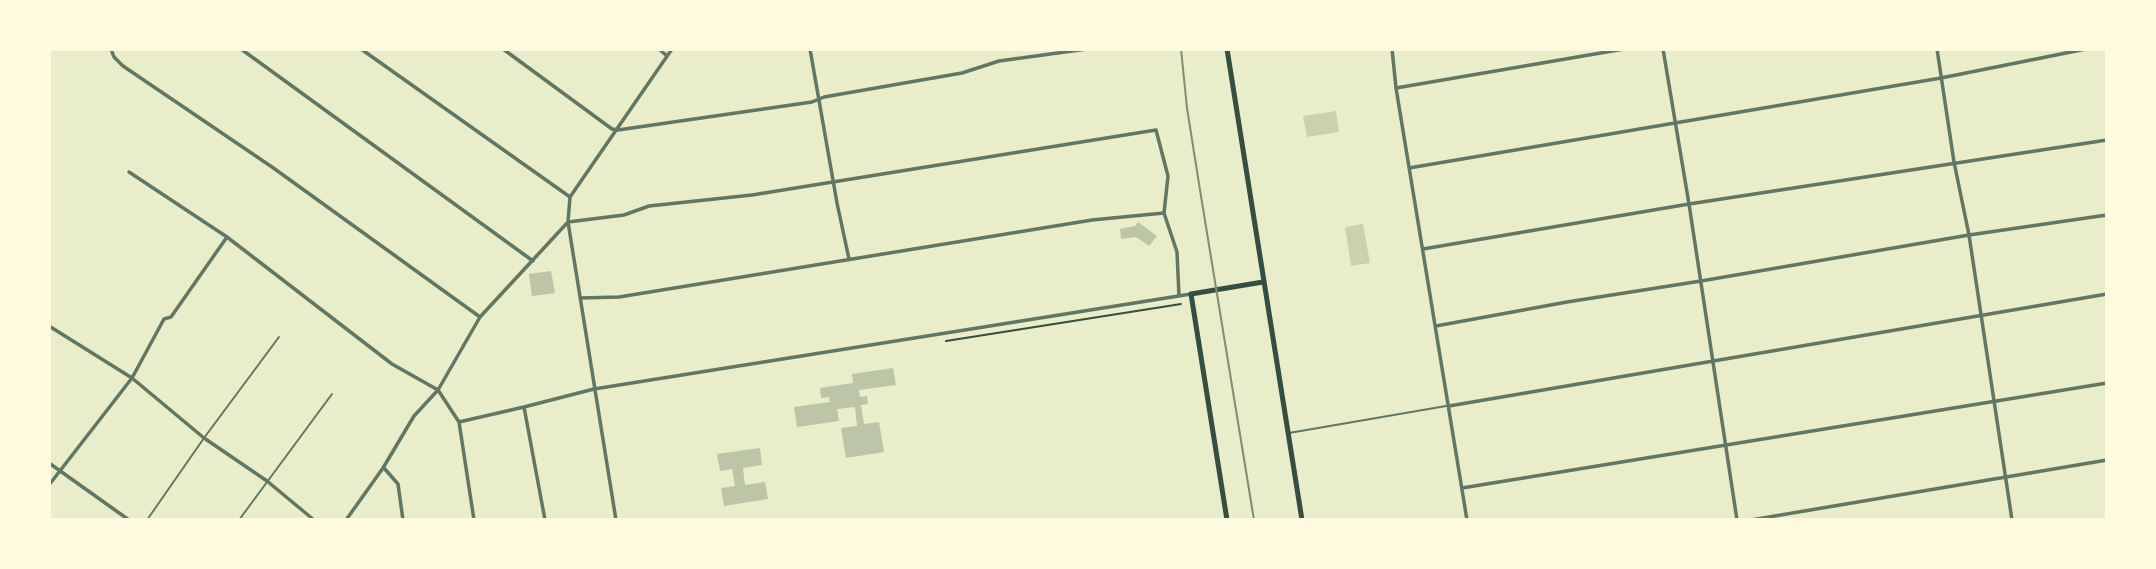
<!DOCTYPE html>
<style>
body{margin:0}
#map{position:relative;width:2156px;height:569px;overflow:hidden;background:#e9edc9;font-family:"Work Sans",sans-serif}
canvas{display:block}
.frame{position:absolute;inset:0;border:51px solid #fefae0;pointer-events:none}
</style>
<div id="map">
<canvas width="2156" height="569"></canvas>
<div class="frame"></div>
</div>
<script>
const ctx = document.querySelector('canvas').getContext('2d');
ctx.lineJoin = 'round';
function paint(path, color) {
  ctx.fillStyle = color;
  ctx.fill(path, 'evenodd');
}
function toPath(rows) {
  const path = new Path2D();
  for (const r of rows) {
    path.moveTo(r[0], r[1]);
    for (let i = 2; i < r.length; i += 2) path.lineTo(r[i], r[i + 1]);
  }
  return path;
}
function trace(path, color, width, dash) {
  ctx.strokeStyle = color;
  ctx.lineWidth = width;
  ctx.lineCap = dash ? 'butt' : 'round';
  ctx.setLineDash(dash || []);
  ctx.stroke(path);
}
paint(toPath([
 [1336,111,1339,132,1307,137,1303,116],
 [1363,224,1370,263,1351,266,1345,227]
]), '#cad2ad');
paint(toPath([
 [1138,222,1157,236,1149,246,1136,237,1121,239,1120,229,1135,226],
 [551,271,555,293,532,296,529,274],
 [893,368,896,385,859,390,860,397,867,396,868,404,861,405,864,424,879,422,884,452,846,458,841,428,857,426,855,407,837,409,839,421,797,427,794,407,830,402,829,397,821,398,820,388,853,383,852,374],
 [760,448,762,465,743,468,745,485,765,482,768,499,724,506,721,488,735,486,732,469,720,471,717,454]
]), '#bcc5a7');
trace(toPath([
 [946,341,1181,304]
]), '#344e41', 2);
trace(toPath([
 [1289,433,1446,406],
 [147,520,204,438,279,337],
 [239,520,332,394]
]), '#617663', 2);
trace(toPath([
 [111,49,114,57,123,66,272,167,480,317],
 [241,49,533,261],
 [361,49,570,197],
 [503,49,612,129,618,130,812,102,824,97,962,73,999,61,1087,49],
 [659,49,667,56],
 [810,49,837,203,849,259],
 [1392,49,1396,88,1467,520],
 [1663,49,1689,204,1737,520],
 [1937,49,1954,162,1969,235,2012,520],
 [1396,88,1624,49],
 [1409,168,1941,78,2086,49],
 [129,172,227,237,392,364,438,390,459,422,524,407,545,520],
 [568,222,624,215,649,206,752,195,1156,130,1168,176,1164,213,1177,252,1179,296],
 [1423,249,1689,204,2107,140],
 [581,298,619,297,1092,220,1164,213],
 [49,326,132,378,204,438,267,481,314,520],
 [1436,326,1567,302,1701,281,1969,235,2107,215],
 [1449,406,2107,294],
 [524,407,594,389,1191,294],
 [459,422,474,520],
 [49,463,129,520],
 [384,468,398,484,403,520],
 [49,485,132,378,164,319,171,317,227,237],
 [1462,488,2107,383],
 [346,520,383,468,414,416,438,390,480,317,568,222],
 [616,520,568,222,570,197,672,49],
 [1751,520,2107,460]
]), '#617663', 3.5);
trace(toPath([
 [1227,49,1302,520],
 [1227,520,1191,294,1263,282]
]), '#344e41', 5);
trace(toPath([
 [1181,49,1187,108,1200,190,1254,520]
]), '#7c8e77', 2);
</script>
